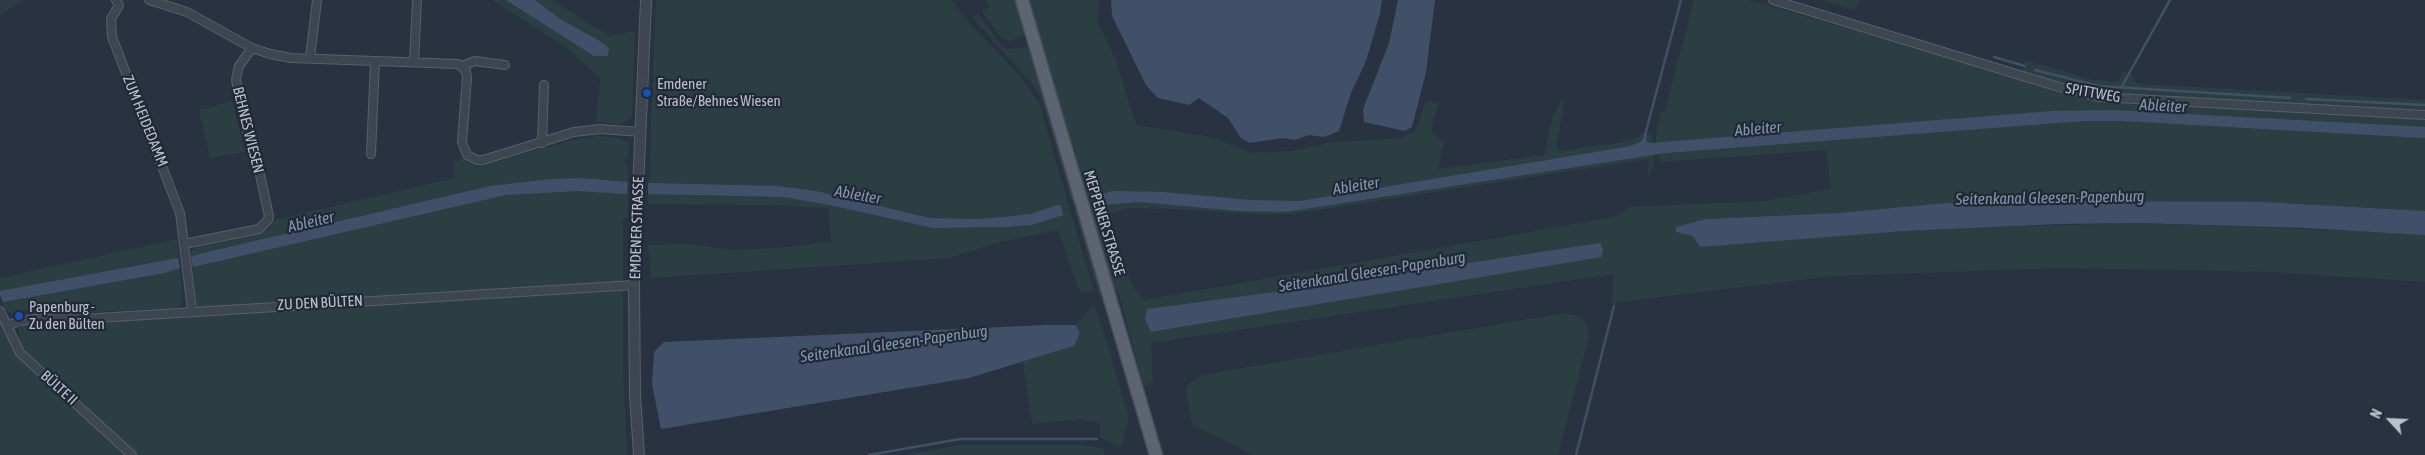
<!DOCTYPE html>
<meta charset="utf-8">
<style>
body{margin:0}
#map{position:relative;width:2425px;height:455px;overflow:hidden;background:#293241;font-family:"Asap Condensed",sans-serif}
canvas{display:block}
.north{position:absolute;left:2365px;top:395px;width:50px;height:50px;-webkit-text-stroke:4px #212936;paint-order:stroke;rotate:295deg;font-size:14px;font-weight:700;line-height:20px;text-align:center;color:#bac0cb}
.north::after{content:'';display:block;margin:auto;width:18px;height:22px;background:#bac0cb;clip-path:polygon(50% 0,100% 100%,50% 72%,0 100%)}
</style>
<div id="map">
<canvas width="2425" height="455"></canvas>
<div class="north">N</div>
</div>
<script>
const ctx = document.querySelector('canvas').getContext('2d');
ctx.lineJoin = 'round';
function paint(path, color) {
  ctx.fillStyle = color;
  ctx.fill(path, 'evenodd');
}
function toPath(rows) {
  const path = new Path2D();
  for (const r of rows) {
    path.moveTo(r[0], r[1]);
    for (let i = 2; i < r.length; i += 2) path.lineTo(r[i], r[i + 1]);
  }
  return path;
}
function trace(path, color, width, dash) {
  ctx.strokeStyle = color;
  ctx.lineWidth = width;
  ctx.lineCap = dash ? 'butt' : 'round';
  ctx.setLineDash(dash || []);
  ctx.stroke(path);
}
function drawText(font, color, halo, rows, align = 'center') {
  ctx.font = font + ' "Asap Condensed",sans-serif';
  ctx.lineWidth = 4.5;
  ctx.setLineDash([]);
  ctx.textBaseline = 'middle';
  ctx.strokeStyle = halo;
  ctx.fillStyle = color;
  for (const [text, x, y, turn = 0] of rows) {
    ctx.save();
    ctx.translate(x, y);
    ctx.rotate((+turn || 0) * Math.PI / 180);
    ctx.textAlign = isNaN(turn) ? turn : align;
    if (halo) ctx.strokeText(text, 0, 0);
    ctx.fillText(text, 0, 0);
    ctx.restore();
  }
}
paint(toPath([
 [0,0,22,0,0,16],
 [492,0,552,0,609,36,635,31,632,117,621,124,596,122,600,78,570,50],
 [650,0,653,0,647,88],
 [656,0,951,0,971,25,1020,76,1039,103,1094,292,1080,293,1058,230,1000,242,949,258,651,278,648,245,691,244,733,250,790,247,831,241,828,208,767,205,648,204],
 [986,0,1015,0,1025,33,1023,36,1010,41,1001,37,982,12,990,6],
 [1029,0,1099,0,1097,21,1115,58,1136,125,1211,137,1251,153,1292,151,1333,142,1402,138,1415,131,1427,101,1438,103,1431,132,1444,142,1438,169,1544,155,1552,118,1562,99,1564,102,1557,143,1559,151,1623,142,1639,137,1641,133,1652,134,1654,164,1648,178,1649,159,1293,214,1265,215,1176,209,1131,208,1107,214,1132,285,1144,300,1614,217,1630,207,1764,201,1831,189,1826,150,1660,162,1656,141,1657,125,1661,112,1665,111,1694,0,1748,0,2078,95,2107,101,2425,119,2425,211,2263,202,1945,203,1838,213,1705,219,1677,227,1676,232,1693,236,2139,223,2410,233,2425,235,2425,282,2272,272,2060,268,1834,276,1611,303,1614,274,1151,343,1153,382,1144,387,1118,291,1112,292,1080,179,1075,150,1061,116],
 [1304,288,1301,305,1275,311,1145,319,1147,309],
 [1821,0,1861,0,1855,10],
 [978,14,1004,49,1030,47,1102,297,1100,297,1042,100,1034,86,973,18],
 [2025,60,2089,79,2118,82,2123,71,2134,76,2131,81,2141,84,2425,100,2425,113,2113,95,2081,90,2021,74],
 [232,101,245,152,210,158,199,110],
 [599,136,620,138,629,143,629,158,625,158,625,165,628,166,628,218,623,218,623,375,627,455,0,455,0,317,12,341,19,338,19,329,26,321,198,314,190,253,194,248,261,234,270,228,274,220,455,178,453,162,462,159,477,167,573,140],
 [177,239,183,302,176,308,28,315,28,310,16,311,17,316,5,310,0,295,0,278],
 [1094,305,1107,342,1129,419,1121,448,1100,437,1100,423,1082,419,1032,424,1023,362,1074,346,1080,333,1076,325],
 [1564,313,1579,316,1587,324,1589,336,1558,455,1253,455,1192,425,1186,391,1188,384,1202,375],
 [959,445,1076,445,1103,448,1105,455,904,455]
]), '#2b3f42');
paint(toPath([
 [506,0,535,0,560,19,600,41,609,48,608,56,594,56],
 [1111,0,1382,0,1380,14,1366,61,1351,93,1339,131,1324,137,1309,135,1295,140,1284,138,1250,143,1241,138,1228,118,1199,98,1189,105,1158,98,1146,85,1112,16],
 [1398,0,1435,0,1426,72,1412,127,1405,131,1364,122,1363,109,1389,43],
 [2114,110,2425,127,2425,138,2122,121,2084,121,1666,153,1286,212,1238,211,1140,202,1101,205,1098,205,1096,196,1113,191,1163,192,1251,200,1300,201,1631,146,1642,141,1645,134,1647,134,1646,142,1650,143,2052,111],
 [581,178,628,182,627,194,578,191,506,195,193,267,191,257,199,254,490,186,551,179],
 [648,183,777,186,816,191,930,218,978,219,1005,217,1031,214,1057,205,1061,205,1063,215,1032,225,1007,227,933,228,830,205,783,197,648,194],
 [2064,201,2263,202,2425,211,2425,235,2305,228,2139,223,2061,224,1904,231,1700,247,1693,236,1676,232,1676,227,1705,219,1838,213,1945,203],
 [1600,243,1603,249,1602,257,1151,332,1145,319,1147,309,1304,288],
 [178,258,180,268,164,273,3,302,0,295,0,291],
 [1046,325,1076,325,1080,333,1074,346,969,378,661,429,652,384,654,352,664,342]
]), '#405068');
trace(toPath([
 [1994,57,2025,66],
 [2035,70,2099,86,2290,98],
 [2121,88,2170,0],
 [2306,99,2425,105],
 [1645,135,1681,0],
 [869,455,960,439,1097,439],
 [1576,455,1614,306]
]), '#405068', 2.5);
const minor = toPath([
 [116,0,119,5,111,19,112,37,180,213,192,310],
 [149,0,187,12,252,48,270,54,291,58,458,64,466,71,467,77,462,142,467,155,477,160,483,160,574,132,600,129,641,132],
 [1773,0,2059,87,2099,97,2425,115],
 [310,58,317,0],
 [414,62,417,0],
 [462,66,475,61,505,65],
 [542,143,544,85],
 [371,154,375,62],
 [184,244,259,229,268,220,269,216,257,161,251,148,236,80,239,66,252,48],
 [0,311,20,353,132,455],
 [8,326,19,321,34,319,97,318,634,285]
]);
const tertiary = toPath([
 [639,455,635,394,634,285,646,0]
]);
const primary = toPath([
 [1022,0,1156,455]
]);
trace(minor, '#585f6b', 10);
trace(tertiary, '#585f6b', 12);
trace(primary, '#474d5a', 15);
trace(minor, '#3d4551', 8);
trace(tertiary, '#3d4551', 10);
trace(primary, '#5b6470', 12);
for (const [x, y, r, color] of [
 [647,93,5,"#1a4fb4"],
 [19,316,5,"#1a4fb4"]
]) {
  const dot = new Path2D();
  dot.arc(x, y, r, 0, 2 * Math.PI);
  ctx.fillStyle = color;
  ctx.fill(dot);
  trace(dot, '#212936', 2);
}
drawText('15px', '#bac0cb', '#212936', [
 ["Emdener",657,84],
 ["Straße/Behnes Wiesen",657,101],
 ["Papenburg -",29,307],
 ["Zu den Bülten",29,324]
], 'left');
drawText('15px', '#bac0cb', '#212936', [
 ["SPITTWEG",2093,93,10],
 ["ZUM HEIDEDAMM",145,121,68],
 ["BEHNES WIESEN",248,130,76],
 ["MEPPENER STRASSE",1104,223,73],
 ["EMDENER STRASSE",637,228,-88],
 ["ZU DEN BÜLTEN",320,303,-3],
 ["BÜLTE II",59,388,42]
]);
drawText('italic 16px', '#8496b0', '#212936', [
 ["Ableiter",2163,106,3],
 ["Ableiter",1758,129,-5],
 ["Ableiter",1356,186,-9],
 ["Ableiter",858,195,10],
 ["Seitenkanal Gleesen-Papenburg",2050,198,-1],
 ["Ableiter",311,222,-13],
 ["Seitenkanal Gleesen-Papenburg",1372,272,-9],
 ["Seitenkanal Gleesen-Papenburg",894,344,-8]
]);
</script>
